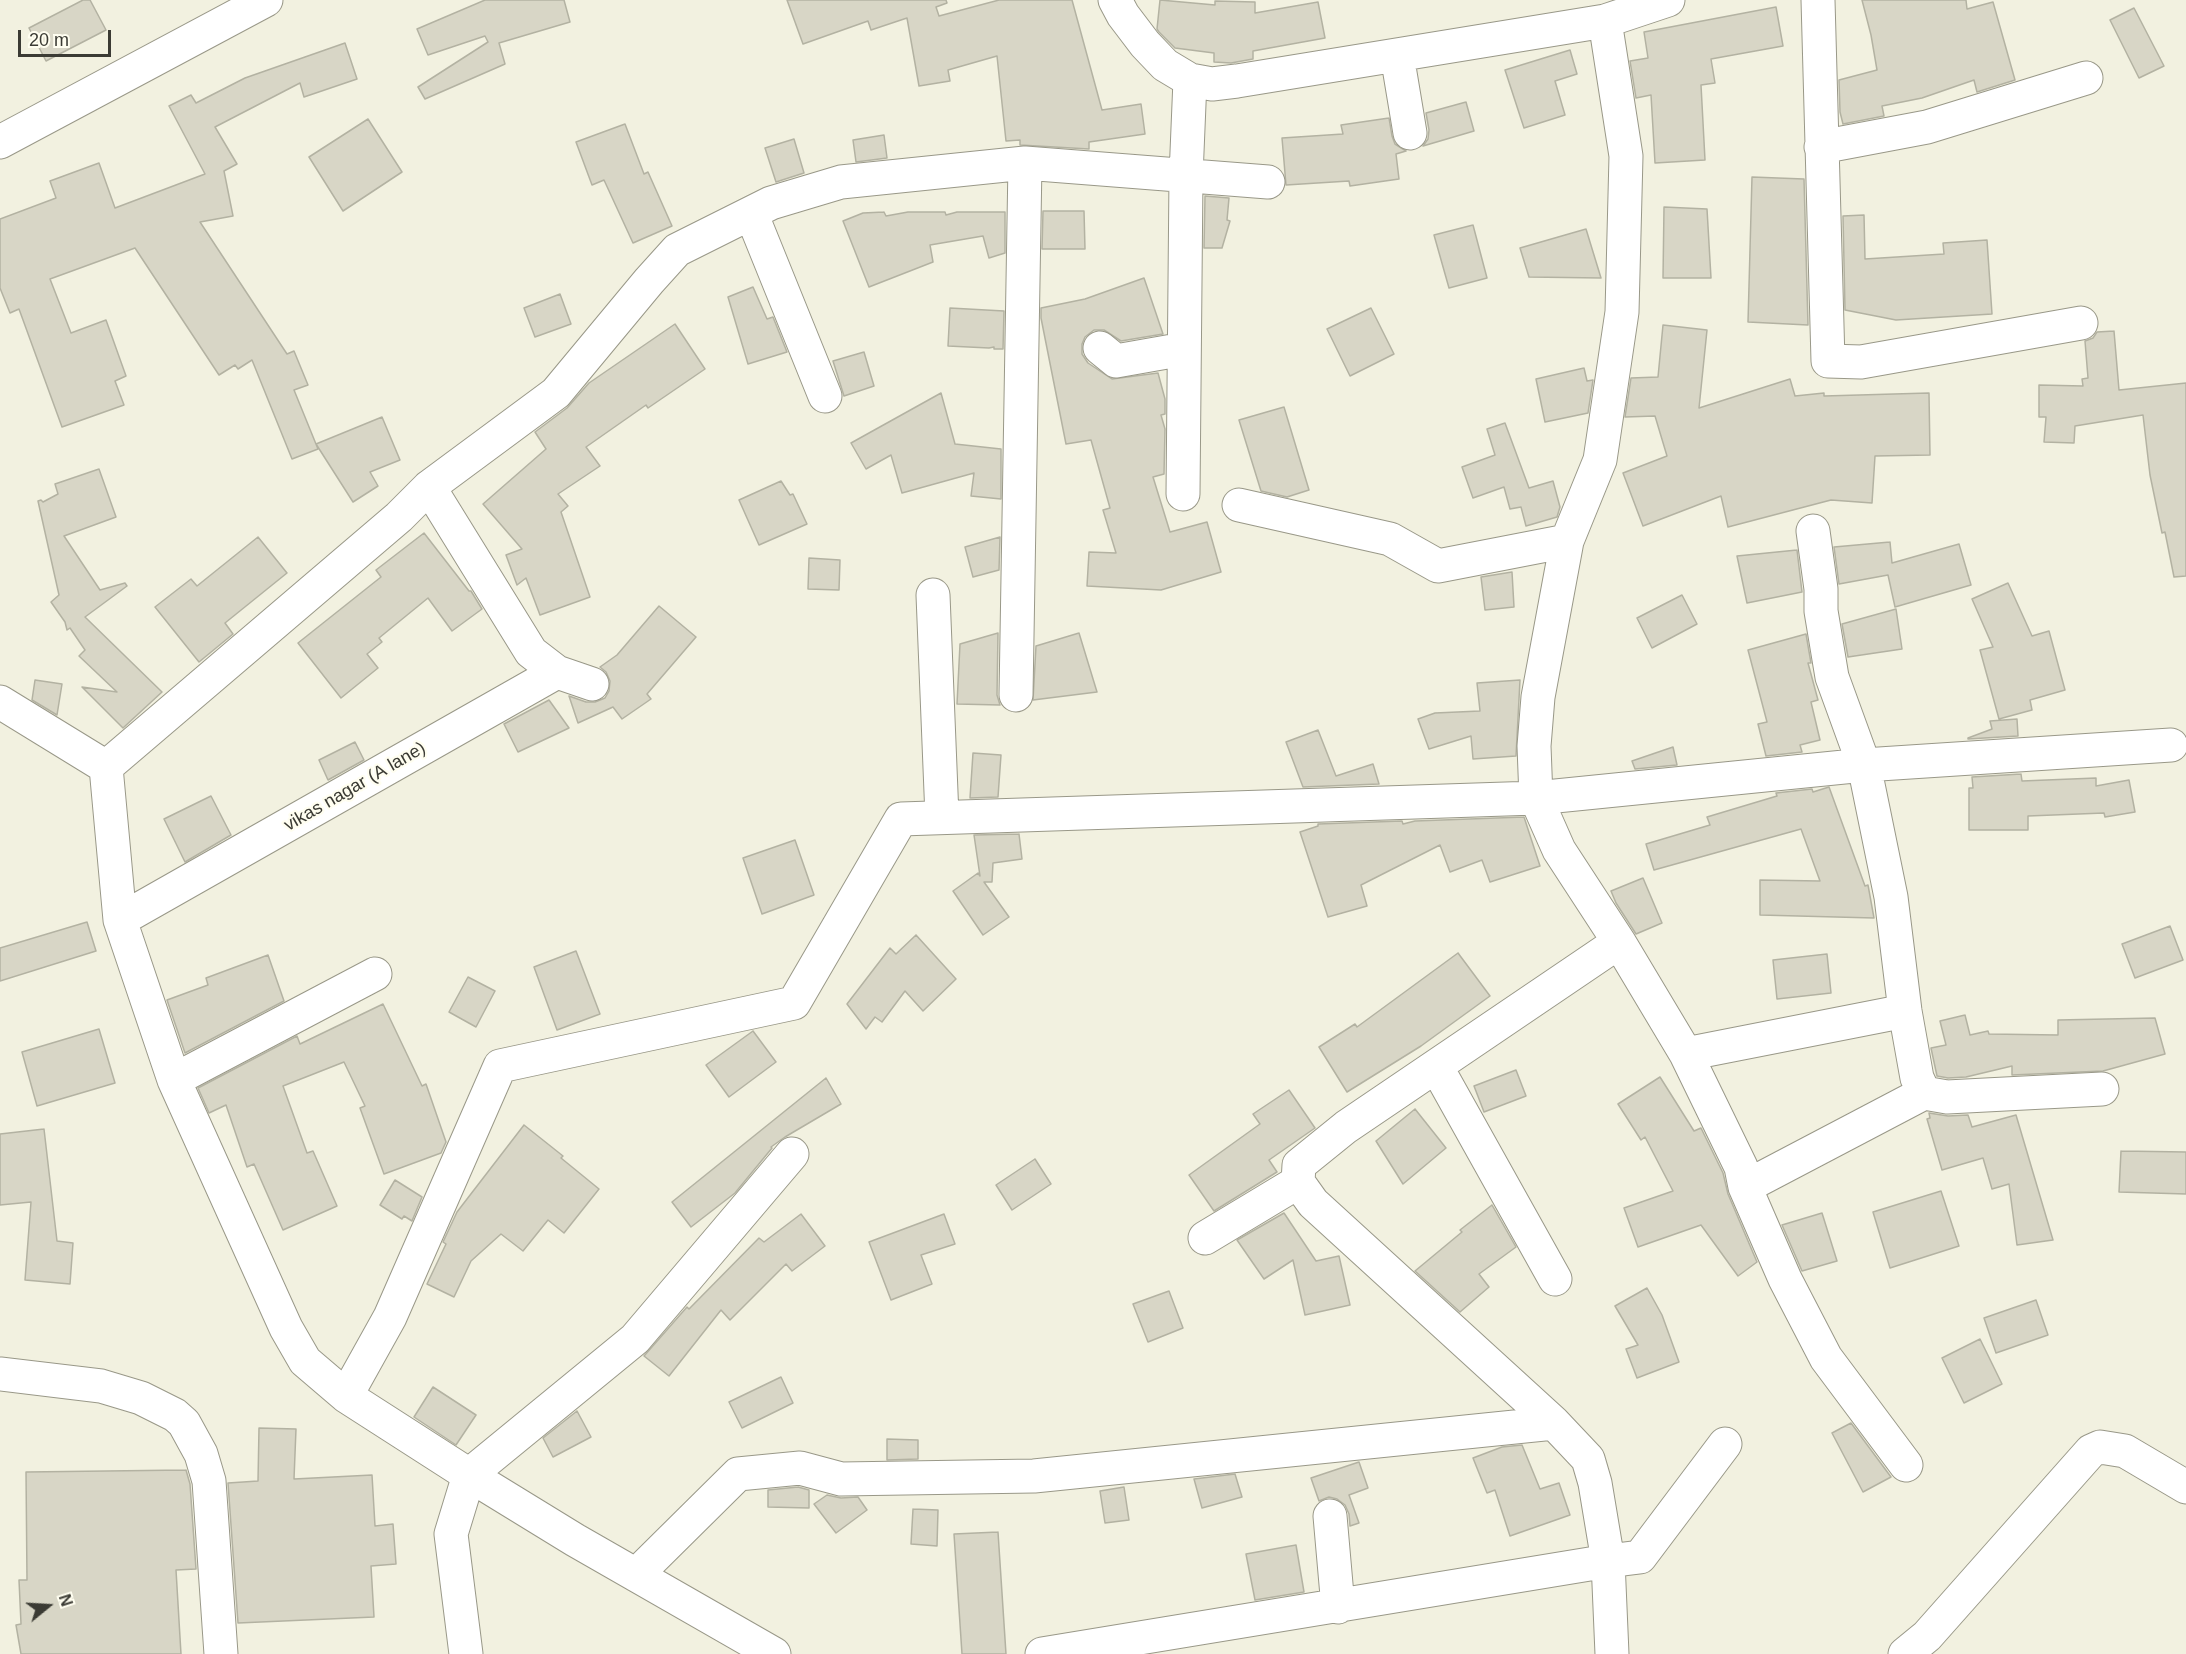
<!DOCTYPE html>
<style>
body{margin:0}
#map{position:relative;width:2186px;height:1654px;overflow:hidden;background:#f2f1e0;font-family:Helvetica,sans-serif}
canvas{display:block}
.north{position:absolute;left:18px;top:1576px;width:60px;height:60px;-webkit-text-stroke:4px #fffef0;paint-order:stroke;rotate:72deg;font-size:16px;font-weight:700;line-height:24px;text-align:center;color:#3b3b34}
.north::after{content:'';display:block;margin:auto;width:21px;height:27px;background:#3b3b34;clip-path:polygon(50% 0,100% 100%,50% 72%,0 100%)}
.scale{position:absolute;left:18px;top:30px;width:93px;height:27px;box-sizing:border-box;border:3px solid #3b3b34;border-top:0;padding-left:8px;font-size:18px;line-height:21px;white-space:nowrap;color:#3b3b34;-webkit-text-stroke:4px #fffef0;paint-order:stroke}
</style>
<div id="map">
<canvas width="2186" height="1654"></canvas>
<div class="north">N</div>
<div class="scale">20 m</div>
</div>
<script>
const ctx = document.querySelector('canvas').getContext('2d');
ctx.lineJoin = 'round';
function paint(path, color) {
  ctx.fillStyle = color;
  ctx.fill(path, 'evenodd');
}
function toPath(rows) {
  const path = new Path2D();
  for (const r of rows) {
    path.moveTo(r[0], r[1]);
    for (let i = 2; i < r.length; i += 2) path.lineTo(r[i], r[i + 1]);
  }
  return path;
}
function trace(path, color, width, dash) {
  ctx.strokeStyle = color;
  ctx.lineWidth = width;
  ctx.lineCap = dash ? 'butt' : 'round';
  ctx.setLineDash(dash || []);
  ctx.stroke(path);
}
function drawText(font, color, halo, rows, align = 'center') {
  ctx.font = font + ' Helvetica,sans-serif';
  ctx.lineWidth = 4.5;
  ctx.setLineDash([]);
  ctx.textBaseline = 'middle';
  ctx.strokeStyle = halo;
  ctx.fillStyle = color;
  for (const [text, x, y, turn = 0] of rows) {
    ctx.save();
    ctx.translate(x, y);
    ctx.rotate((+turn || 0) * Math.PI / 180);
    ctx.textAlign = isNaN(turn) ? turn : align;
    if (halo) ctx.strokeText(text, 0, 0);
    ctx.fillText(text, 0, 0);
    ctx.restore();
  }
}
const building = toPath([
 [83,0,90,0,106,30,46,61,29,28,83,0],
 [485,0,564,0,570,22,499,43,505,64,425,99,418,87,488,42,485,36,428,55,417,29,485,0],
 [787,0,946,0,947,3,936,7,939,16,999,0,1072,0,1102,110,1141,104,1145,134,1089,142,1089,149,1020,145,1020,140,1006,141,997,56,948,70,950,81,919,86,907,18,871,30,868,21,803,44,787,0],
 [1160,0,1215,5,1215,1,1255,2,1255,13,1318,2,1325,38,1253,51,1253,59,1231,63,1214,62,1214,53,1175,48,1159,32,1157,29,1160,0],
 [1862,0,1966,0,1967,9,1993,2,2015,80,1977,92,1974,80,1922,98,1882,106,1884,116,1843,124,1840,112,1839,80,1877,70,1871,35,1862,0],
 [1776,7,1783,46,1711,59,1715,83,1701,85,1705,160,1655,163,1651,95,1636,98,1630,61,1648,58,1644,32,1776,7],
 [2134,8,2164,66,2139,78,2110,20,2134,8],
 [345,43,357,79,304,97,300,83,215,127,237,164,224,171,233,216,200,222,287,354,294,351,308,385,294,390,318,449,292,459,252,360,238,369,235,365,219,375,135,248,50,279,71,333,106,320,126,376,115,381,124,405,62,427,19,309,10,313,0,288,0,219,56,198,50,181,99,163,115,208,205,174,169,106,191,95,196,103,245,78,345,43],
 [1570,50,1577,74,1555,81,1565,115,1524,128,1505,70,1570,50],
 [1466,102,1474,131,1423,146,1428,139,1429,130,1426,113,1466,102],
 [1389,118,1392,136,1395,144,1406,151,1396,154,1399,179,1350,186,1349,181,1286,185,1282,138,1343,134,1341,125,1389,118],
 [368,119,402,172,343,211,309,157,368,119],
 [625,124,644,174,648,172,672,226,633,243,604,180,592,185,576,142,625,124],
 [884,135,887,158,856,162,853,140,884,135],
 [794,139,804,173,776,182,765,148,794,139],
 [1752,177,1804,179,1808,325,1748,322,1752,177],
 [1205,196,1229,198,1227,220,1230,221,1222,248,1204,248,1205,196],
 [1664,207,1707,209,1711,278,1663,278,1664,207],
 [1043,211,1084,211,1085,249,1042,249,1043,211],
 [884,212,886,216,908,212,945,212,946,215,957,212,1005,212,1005,253,989,258,983,236,930,245,933,262,869,287,843,221,863,213,884,212],
 [1864,215,1865,259,1944,254,1943,243,1987,240,1992,314,1896,320,1845,310,1843,216,1864,215],
 [1473,225,1487,278,1449,288,1434,235,1473,225],
 [1586,229,1601,278,1529,277,1520,248,1586,229],
 [1144,278,1163,334,1121,341,1104,330,1094,330,1085,337,1082,344,1082,354,1088,363,1112,379,1158,373,1165,399,1165,414,1161,415,1165,429,1164,474,1153,477,1170,532,1207,522,1221,572,1161,590,1087,586,1089,552,1116,553,1103,510,1110,508,1091,440,1066,444,1041,318,1041,308,1085,299,1144,278],
 [753,287,767,319,773,317,787,352,748,364,728,297,753,287],
 [560,294,571,324,535,337,524,308,560,294],
 [950,308,1004,311,1003,349,994,349,994,347,989,348,948,346,950,308],
 [1371,308,1394,354,1350,376,1327,329,1371,308],
 [675,324,705,369,648,408,646,405,586,447,600,466,558,494,568,506,561,512,590,597,540,615,526,578,517,585,506,555,522,549,483,504,546,449,535,432,567,408,589,383,675,324],
 [1663,325,1707,330,1699,408,1790,379,1795,396,1824,393,1824,396,1929,393,1930,455,1875,456,1872,503,1831,500,1728,527,1721,496,1643,526,1623,473,1667,456,1655,416,1625,417,1631,378,1658,377,1663,325],
 [2114,331,2119,390,2186,383,2186,576,2174,577,2165,532,2162,533,2150,475,2143,415,2075,426,2074,443,2044,442,2046,417,2039,417,2039,385,2083,386,2082,379,2088,378,2085,341,2093,338,2097,332,2114,331],
 [864,352,874,386,844,396,833,361,864,352],
 [1584,368,1587,381,1593,380,1588,413,1545,422,1536,379,1584,368],
 [941,393,955,444,1001,449,1001,499,971,496,974,473,902,493,891,455,866,469,851,443,941,393],
 [1284,407,1309,490,1287,497,1261,491,1239,420,1284,407],
 [382,417,400,460,370,472,378,486,353,502,316,444,382,417],
 [1505,423,1529,488,1553,481,1560,507,1557,517,1526,526,1521,507,1510,509,1504,487,1473,498,1462,467,1495,455,1487,429,1505,423],
 [99,469,116,517,64,536,100,590,125,583,127,586,85,617,162,692,123,728,82,687,117,692,79,656,85,650,70,628,67,630,65,622,51,602,59,595,38,501,41,500,43,502,58,494,55,484,99,469],
 [781,481,790,495,793,494,807,524,759,545,739,500,781,481],
 [424,533,469,591,471,591,482,609,452,631,428,598,379,638,382,642,367,654,378,668,341,698,298,643,381,577,376,570,424,533],
 [258,537,287,573,225,623,233,634,199,662,155,607,191,579,197,586,258,537],
 [1000,537,999,570,973,577,965,547,1000,537],
 [1890,542,1892,563,1959,544,1971,585,1895,607,1888,575,1839,584,1834,547,1890,542],
 [1797,550,1802,592,1747,603,1737,556,1797,550],
 [809,558,840,560,839,590,808,589,809,558],
 [1512,572,1514,607,1485,610,1481,577,1512,572],
 [2008,583,2032,636,2049,631,2065,690,2030,700,2032,710,1999,719,1980,650,1993,647,1972,599,2008,583],
 [1682,595,1697,624,1652,648,1637,618,1682,595],
 [659,606,696,637,647,694,651,699,622,719,613,707,578,723,569,696,586,702,595,702,605,698,609,691,610,681,606,672,600,667,617,655,659,606],
 [1896,609,1902,649,1848,657,1842,624,1896,609],
 [998,633,997,695,1000,705,957,704,960,644,998,633],
 [1079,633,1097,692,1033,700,1036,646,1079,633],
 [1806,634,1811,663,1808,663,1818,700,1811,702,1820,740,1800,745,1802,752,1766,756,1758,724,1767,722,1748,650,1806,634],
 [35,680,62,684,57,715,32,700,35,680],
 [1520,680,1516,756,1473,759,1471,736,1429,749,1418,719,1435,713,1480,711,1477,683,1520,680],
 [549,700,569,728,518,752,504,724,549,700],
 [2017,719,2018,736,1968,739,1968,738,1992,729,1990,721,2017,719],
 [1318,730,1336,776,1373,764,1379,784,1303,787,1286,742,1318,730],
 [355,742,364,760,328,780,319,760,355,742],
 [1673,747,1677,765,1635,769,1632,761,1673,747],
 [973,753,1001,755,998,797,970,798,973,753],
 [2021,774,2022,781,2096,778,2096,786,2129,780,2135,812,2105,817,2104,813,2028,816,2028,830,1969,830,1969,788,1973,788,1972,777,2021,774],
 [1829,787,1865,886,1868,885,1874,918,1760,915,1760,880,1820,881,1801,829,1654,870,1646,844,1710,825,1707,817,1777,796,1776,793,1812,789,1813,792,1829,787],
 [211,796,231,835,185,862,164,819,211,796],
 [1524,817,1540,866,1490,882,1482,860,1450,872,1440,845,1361,885,1367,906,1328,917,1300,832,1318,826,1318,824,1402,821,1403,824,1415,821,1524,817],
 [1019,834,1022,859,993,863,992,882,984,882,1009,917,983,935,953,891,978,873,980,876,974,835,1019,834],
 [795,840,814,895,762,914,743,858,795,840],
 [1643,878,1662,923,1636,934,1616,903,1611,891,1643,878],
 [87,922,96,951,0,981,0,948,87,922],
 [2170,926,2183,960,2135,978,2122,944,2170,926],
 [916,935,956,979,923,1011,905,991,882,1022,875,1017,866,1029,847,1004,890,948,896,954,916,935],
 [576,951,600,1014,557,1030,534,967,576,951],
 [1458,953,1490,996,1421,1046,1347,1092,1319,1047,1355,1024,1357,1027,1458,953],
 [1827,954,1831,993,1777,999,1773,960,1827,954],
 [268,955,284,1001,185,1053,167,1000,208,985,206,978,268,955],
 [468,977,495,991,476,1027,449,1012,468,977],
 [383,1004,422,1086,426,1084,446,1142,441,1153,384,1174,360,1108,365,1106,344,1062,283,1086,307,1153,313,1151,337,1206,283,1230,254,1164,247,1167,226,1105,209,1113,198,1088,297,1036,300,1044,383,1004],
 [1965,1015,1970,1035,1988,1031,1989,1034,2058,1035,2058,1020,2155,1018,2165,1054,2103,1071,2012,1075,2012,1066,1966,1077,1948,1078,1937,1076,1931,1048,1946,1045,1940,1021,1965,1015],
 [99,1029,115,1083,37,1106,22,1052,99,1029],
 [753,1031,776,1062,729,1097,706,1065,753,1031],
 [1516,1070,1526,1096,1484,1112,1474,1086,1516,1070],
 [1660,1077,1694,1131,1701,1128,1723,1173,1728,1194,1757,1262,1738,1276,1701,1225,1638,1247,1624,1208,1673,1191,1645,1137,1641,1140,1618,1104,1660,1077],
 [826,1078,841,1104,785,1137,771,1147,772,1148,735,1193,691,1227,672,1202,826,1078],
 [1289,1090,1315,1128,1269,1160,1277,1172,1214,1211,1189,1175,1260,1124,1253,1114,1289,1090],
 [1415,1109,1446,1148,1403,1184,1376,1141,1415,1109],
 [1929,1113,1948,1116,1968,1115,1972,1127,2016,1115,2053,1240,2017,1245,2009,1184,1992,1189,1983,1158,1942,1170,1927,1119,1930,1118,1929,1113],
 [524,1125,563,1156,561,1158,599,1189,564,1233,548,1220,523,1251,501,1234,471,1261,454,1297,427,1284,446,1244,443,1242,457,1212,524,1125],
 [44,1129,57,1241,73,1243,70,1284,25,1280,31,1202,0,1205,0,1134,44,1129],
 [2121,1151,2186,1152,2186,1194,2119,1192,2121,1151],
 [1035,1159,1051,1184,1012,1210,996,1185,1035,1159],
 [395,1180,422,1197,412,1221,404,1216,402,1219,380,1205,395,1180],
 [1941,1191,1959,1246,1890,1268,1873,1212,1941,1191],
 [1492,1205,1516,1247,1479,1274,1489,1287,1460,1312,1415,1271,1462,1232,1460,1230,1492,1205],
 [1284,1213,1316,1261,1339,1256,1350,1305,1305,1315,1293,1260,1264,1279,1237,1240,1284,1213],
 [1822,1213,1837,1261,1802,1271,1782,1225,1822,1213],
 [801,1214,825,1246,792,1271,786,1264,730,1320,721,1310,669,1376,644,1356,687,1307,689,1309,759,1238,764,1242,801,1214],
 [944,1214,955,1244,921,1255,932,1284,891,1300,869,1242,944,1214],
 [1647,1288,1662,1315,1679,1362,1637,1378,1626,1349,1638,1345,1615,1306,1647,1288],
 [1169,1291,1183,1328,1148,1342,1133,1304,1169,1291],
 [2036,1300,2048,1335,1996,1353,1984,1318,2036,1300],
 [1980,1339,2002,1384,1964,1403,1942,1358,1980,1339],
 [781,1377,793,1403,742,1428,729,1402,781,1377],
 [433,1387,476,1415,456,1445,414,1417,433,1387],
 [577,1411,591,1437,553,1457,543,1438,577,1411],
 [1851,1423,1891,1477,1863,1492,1832,1433,1851,1423],
 [259,1428,296,1429,294,1479,372,1475,375,1526,393,1524,396,1564,371,1566,374,1617,238,1623,228,1483,258,1481,259,1428],
 [887,1439,918,1440,918,1459,887,1460,887,1439],
 [1522,1445,1540,1489,1559,1483,1570,1515,1510,1536,1495,1490,1487,1493,1473,1458,1502,1447,1522,1445],
 [1359,1462,1368,1488,1349,1495,1359,1523,1350,1526,1349,1514,1345,1505,1337,1499,1329,1497,1319,1501,1311,1478,1359,1462],
 [186,1470,190,1484,196,1569,176,1570,181,1654,21,1654,16,1625,21,1624,19,1580,27,1580,26,1472,186,1470],
 [1235,1474,1242,1497,1202,1508,1194,1479,1235,1474],
 [798,1487,809,1490,809,1508,768,1507,768,1490,798,1487],
 [1124,1487,1129,1520,1105,1523,1100,1491,1124,1487],
 [827,1495,841,1498,858,1497,867,1510,836,1533,814,1504,827,1495],
 [913,1509,938,1510,937,1546,911,1544,913,1509],
 [998,1532,1006,1654,962,1654,954,1534,998,1532],
 [1296,1545,1304,1592,1255,1600,1246,1554,1296,1545]
]);
paint(building, '#d8d6c6');
trace(building, '#b3b2a2', 1.5);
const minor = toPath([
 [1115,0,1123,15,1145,44,1165,65,1190,80,1212,84,1237,81,1605,21,1668,0],
 [1818,0,1828,361,1861,362,2081,323],
 [1605,21,1626,156,1622,312,1600,460,1567,541,1538,697,1534,746,1536,798,1559,850,1619,942,1686,1054,1741,1167,1745,1187,1785,1279,1826,1358,1906,1465],
 [1397,55,1410,133],
 [1821,147,1927,127,2086,78],
 [751,213,825,396],
 [1100,348,1116,361,1184,349],
 [429,487,531,652,557,672],
 [1183,494,1186,176,1190,80],
 [1239,505,1390,539,1438,566,1567,541],
 [1813,531,1821,589,1821,611,1832,677,1864,765,1891,897,1905,1011,1917,1078,1924,1093,1947,1097,2102,1089],
 [933,595,942,817],
 [1016,695,1025,163],
 [0,702,106,767,120,920,174,1080,286,1328,305,1361,346,1396,469,1475,451,1534,466,1654],
 [106,767,399,517,429,487,556,393,649,281,677,250,771,203,841,182,1025,163,1268,182],
 [120,920,557,672,592,684],
 [1686,1054,1905,1011],
 [1436,1066,1555,1279],
 [174,1080,375,974],
 [1745,1187,1924,1093],
 [1205,1238,1298,1182],
 [0,1374,101,1386,141,1398,175,1415,184,1423,201,1454,209,1481,221,1654],
 [346,1396,390,1317,500,1066,794,1003,901,819,1536,798,1864,765,2171,745],
 [1330,1516,1338,1607],
 [636,1575,738,1474,800,1468,841,1479,1034,1476,1554,1423],
 [774,1654,575,1540,469,1475,635,1339,792,1154],
 [1042,1654,1608,1561,1640,1557,1725,1444],
 [1612,1654,1608,1561,1595,1483,1588,1459,1554,1423,1313,1203,1298,1182,1299,1165,1346,1127,1619,942],
 [1905,1654,1927,1636,2091,1451,2100,1447,2125,1451,2186,1487]
]);
const major = toPath([
 [0,142,266,0]
]);
trace(minor, '#999888', 35);
trace(major, '#999888', 35);
trace(minor, '#fff', 33);
trace(major, '#fff', 33);
drawText('18px', '#3b3b34', '#fffef0', [
 ["vikas nagar (A lane)",355,787,-30]
]);
</script>
